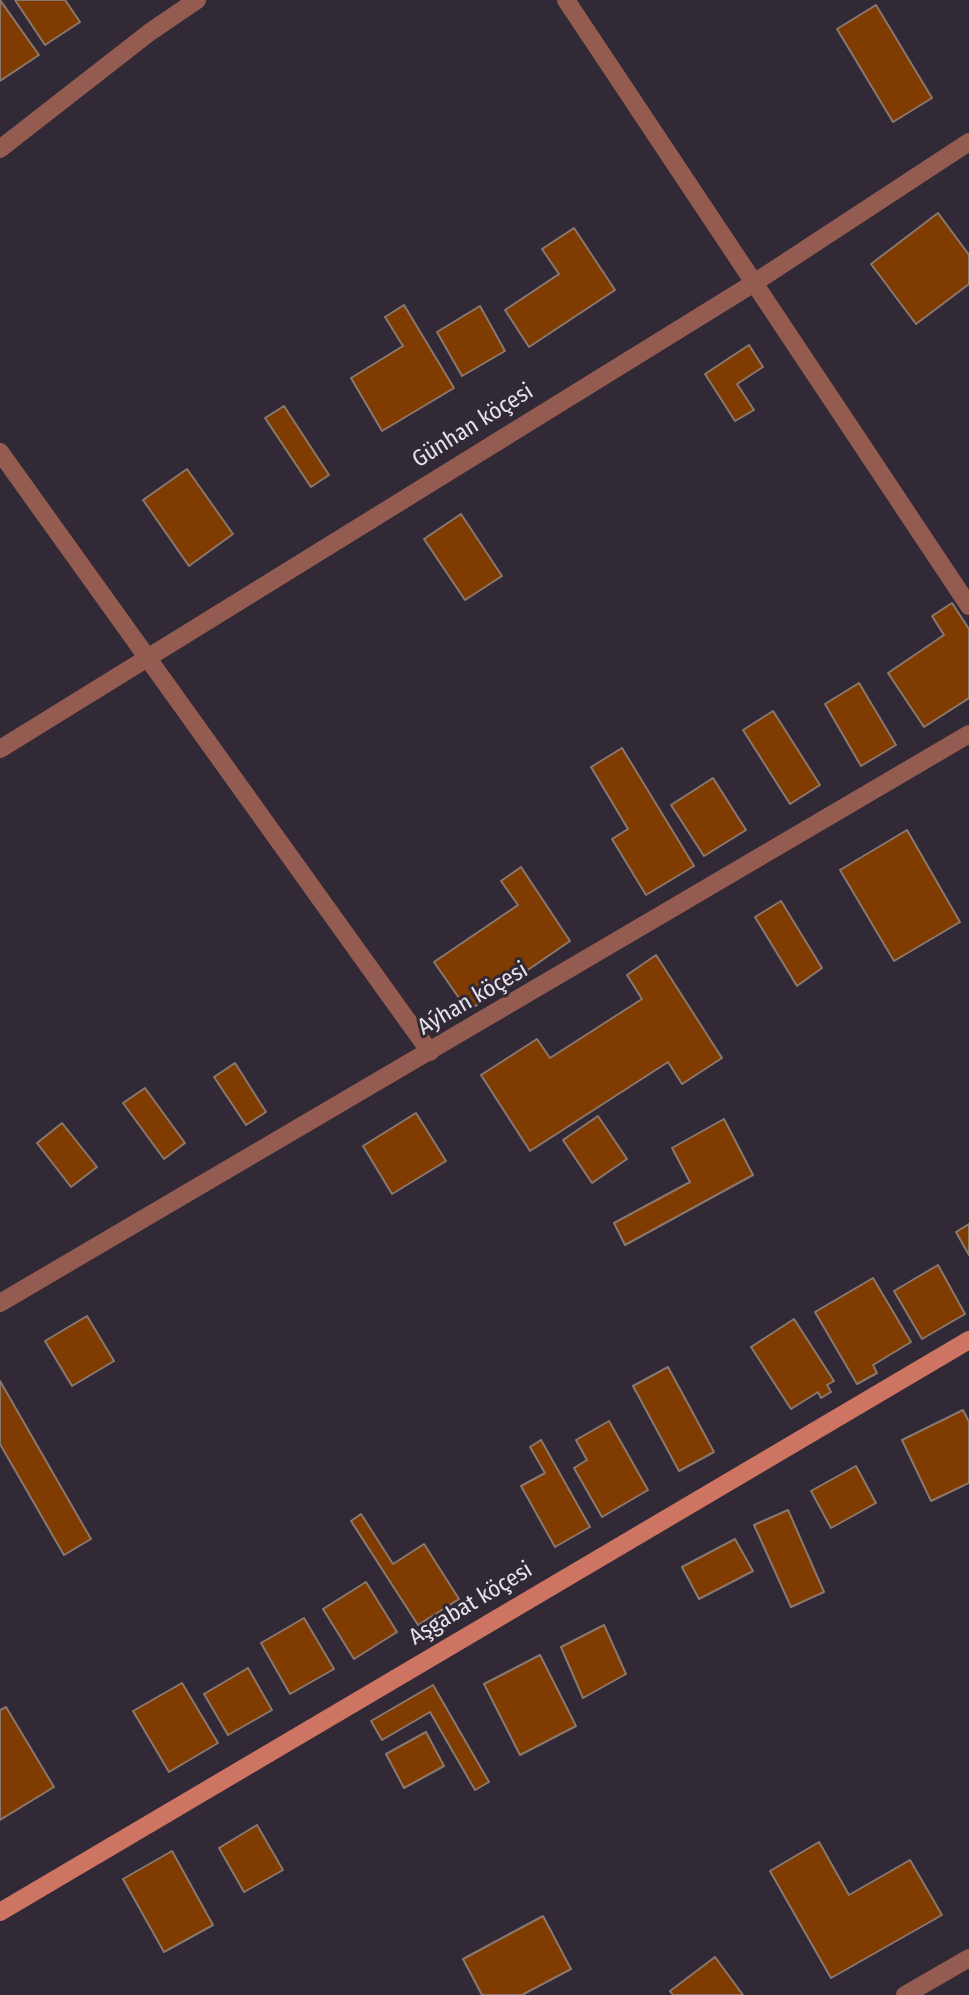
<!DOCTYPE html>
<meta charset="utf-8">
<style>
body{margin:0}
canvas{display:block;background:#322936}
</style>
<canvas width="969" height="1995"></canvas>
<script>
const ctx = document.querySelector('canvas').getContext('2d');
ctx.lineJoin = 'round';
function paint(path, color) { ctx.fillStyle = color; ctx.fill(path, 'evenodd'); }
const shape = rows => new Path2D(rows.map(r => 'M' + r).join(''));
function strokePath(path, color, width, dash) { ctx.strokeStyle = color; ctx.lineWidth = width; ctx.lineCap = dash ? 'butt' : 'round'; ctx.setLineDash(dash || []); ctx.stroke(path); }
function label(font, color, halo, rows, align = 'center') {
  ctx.font = font + ' "Fira Sans Condensed",sans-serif'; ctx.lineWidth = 6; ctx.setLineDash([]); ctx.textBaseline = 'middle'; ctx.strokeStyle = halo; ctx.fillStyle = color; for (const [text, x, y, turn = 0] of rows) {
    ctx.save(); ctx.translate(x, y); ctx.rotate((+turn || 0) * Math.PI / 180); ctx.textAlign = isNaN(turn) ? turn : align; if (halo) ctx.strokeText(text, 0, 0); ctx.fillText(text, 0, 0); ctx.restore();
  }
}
const building = shape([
 [0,0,39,55,0,81,0,0],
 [15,0,65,0,80,22,45,45,15,0],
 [876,5,932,98,893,122,837,29,876,5],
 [938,213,969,255,969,284,916,324,871,264,938,213],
 [574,228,615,290,529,347,505,310,559,274,542,249,574,228],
 [404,305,454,388,382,431,351,378,403,346,385,317,404,305],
 [480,306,505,351,462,376,437,332,480,306],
 [749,345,763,367,737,384,754,410,735,421,705,374,749,345],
 [284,406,329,475,311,487,265,418,284,406],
 [187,469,233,534,189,566,143,500,187,469],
 [461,514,502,576,465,600,424,539,461,514],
 [952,603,969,629,969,698,924,727,888,673,944,635,932,616,952,603],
 [859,683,896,745,861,766,825,704,859,683],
 [773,711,820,785,790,804,743,730,773,711],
 [622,748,694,866,646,895,612,839,628,829,591,767,622,748],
 [713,778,746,830,704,856,671,805,713,778],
 [907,830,960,922,894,961,840,870,907,830],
 [521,867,570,941,468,1011,434,962,518,905,501,881,521,867],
 [781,901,822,968,797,986,755,917,781,901],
 [656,955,722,1058,682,1084,668,1062,530,1151,481,1075,537,1039,550,1058,642,999,627,975,656,955],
 [235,1063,266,1112,246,1125,214,1077,235,1063],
 [145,1088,185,1143,164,1159,123,1103,145,1088],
 [416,1113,446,1161,392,1194,363,1146,416,1113],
 [598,1116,627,1159,592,1183,563,1140,598,1116],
 [724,1119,753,1175,625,1245,614,1223,690,1182,672,1148,724,1119],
 [62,1123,97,1167,71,1187,37,1143,62,1123],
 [969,1224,969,1255,956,1232,969,1224],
 [938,1265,965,1314,922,1339,894,1291,938,1265],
 [873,1278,911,1342,873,1365,877,1373,857,1384,815,1312,873,1278],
 [87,1316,114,1361,72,1386,45,1341,87,1316],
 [794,1319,834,1381,827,1385,831,1392,821,1398,818,1392,791,1409,751,1347,794,1319],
 [668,1367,714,1452,679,1471,633,1386,668,1367],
 [0,1381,91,1539,64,1555,0,1444,0,1381],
 [963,1410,969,1422,969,1483,931,1501,902,1440,963,1410],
 [609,1421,648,1490,602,1517,574,1468,587,1460,576,1440,609,1421],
 [541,1440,590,1527,555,1547,521,1486,545,1473,530,1447,541,1440],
 [856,1466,876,1503,831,1528,811,1491,856,1466],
 [788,1510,824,1592,791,1607,754,1525,788,1510],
 [361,1514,393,1564,424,1544,459,1599,418,1625,351,1521,361,1514],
 [735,1539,753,1571,699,1599,682,1567,735,1539],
 [366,1582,397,1632,354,1659,323,1609,366,1582],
 [304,1618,334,1669,290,1694,261,1643,304,1618],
 [604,1625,626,1674,583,1698,561,1647,604,1625],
 [540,1655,576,1726,520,1755,484,1684,540,1655],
 [248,1668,272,1710,228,1735,204,1694,248,1668],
 [182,1683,218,1743,169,1772,133,1711,182,1683],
 [433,1685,489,1782,475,1790,430,1712,382,1740,371,1721,433,1685],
 [6,1707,54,1787,0,1820,0,1710,6,1707],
 [426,1732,444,1766,404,1788,386,1754,426,1732],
 [257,1825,283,1870,244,1892,219,1848,257,1825],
 [819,1842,849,1895,910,1860,942,1915,831,1978,770,1871,819,1842],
 [172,1851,213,1925,164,1952,123,1879,172,1851],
 [543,1916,571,1969,522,1995,482,1995,463,1959,543,1916],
 [715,1957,743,1995,673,1995,670,1991,715,1957]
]);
paint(building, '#7f3b00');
strokePath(building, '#8a786d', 2);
strokePath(shape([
 [566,0,969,606],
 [0,149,150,32,197,0],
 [0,452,430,1052],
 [0,749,754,283,969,142],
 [0,1303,969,734],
 [905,1995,969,1958]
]), '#945c51', 18);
strokePath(shape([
 [0,1912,969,1340]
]), '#ce7463', 18);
label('23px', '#e7e1ea', '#322936', [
 ["Günhan köçesi",473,426,-32],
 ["Aýhan köçesi",473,999,-30],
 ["Aşgabat köçesi",471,1604,-31]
]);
</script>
